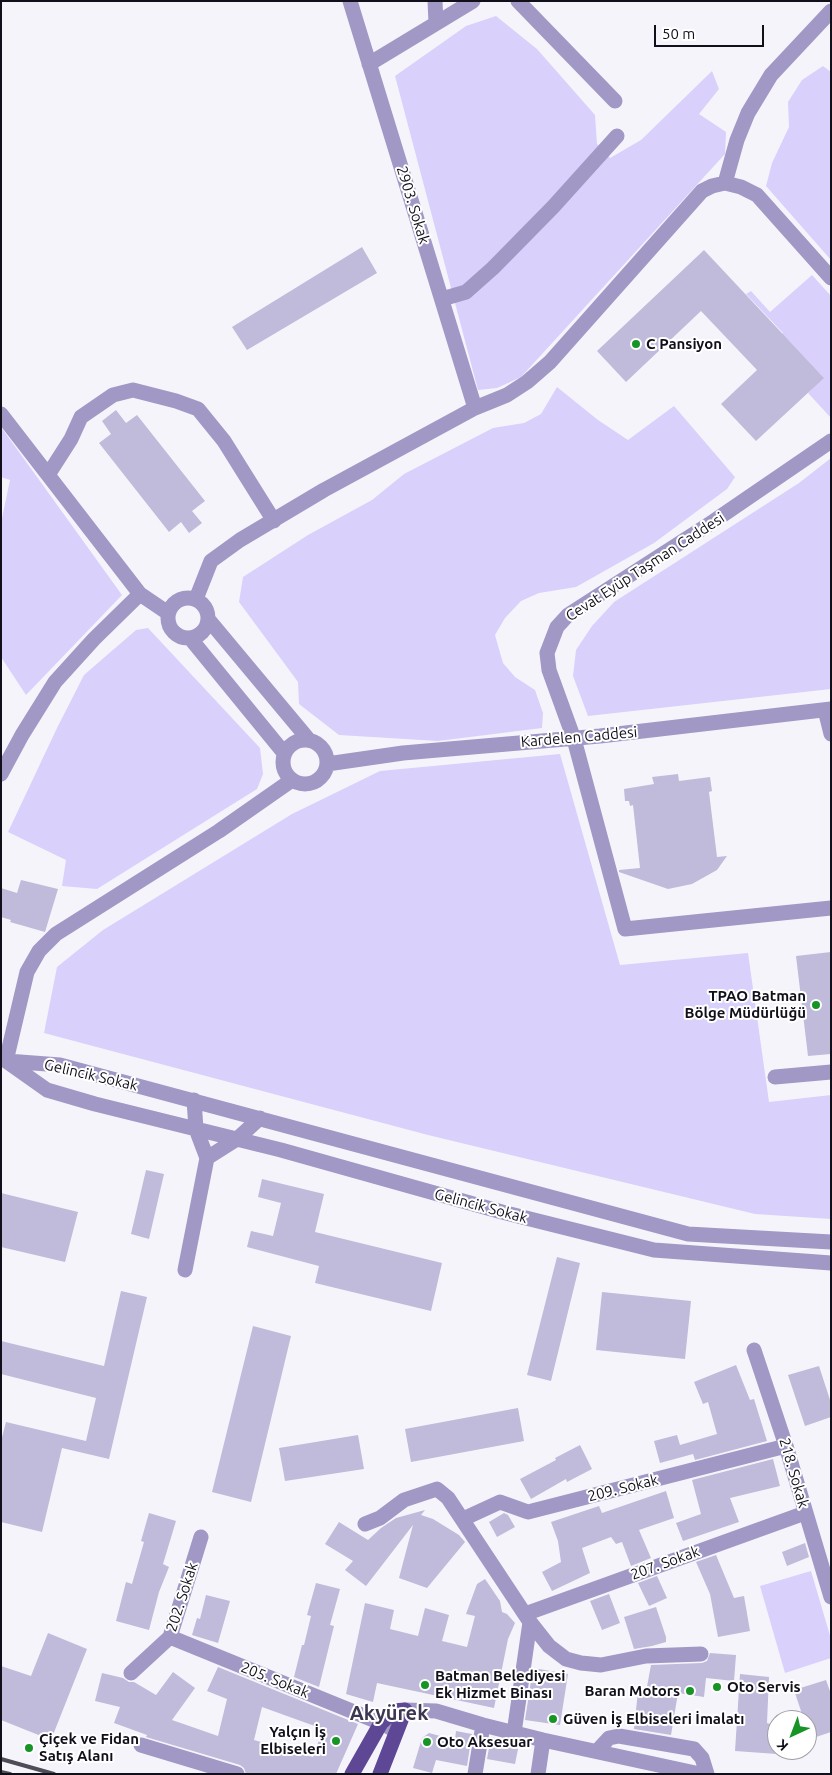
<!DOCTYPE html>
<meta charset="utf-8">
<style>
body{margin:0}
#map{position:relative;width:832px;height:1775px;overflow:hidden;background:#f6f4fb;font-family:Ubuntu,sans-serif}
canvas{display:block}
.frame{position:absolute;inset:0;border:2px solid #110f1a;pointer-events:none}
.north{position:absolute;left:767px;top:1710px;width:50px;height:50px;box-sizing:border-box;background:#fff;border:1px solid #a09fa3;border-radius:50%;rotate:223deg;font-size:14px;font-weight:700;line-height:20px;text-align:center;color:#110f1a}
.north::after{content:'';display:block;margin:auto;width:18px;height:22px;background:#169426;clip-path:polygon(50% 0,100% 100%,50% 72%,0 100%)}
.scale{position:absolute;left:654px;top:25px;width:110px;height:22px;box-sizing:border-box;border:2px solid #110f1a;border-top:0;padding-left:6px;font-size:15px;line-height:18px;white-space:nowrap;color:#110f1a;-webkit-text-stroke:4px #fff;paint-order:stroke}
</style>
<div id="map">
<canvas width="832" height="1775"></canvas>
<div class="frame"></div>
<div class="north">K</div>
<div class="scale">50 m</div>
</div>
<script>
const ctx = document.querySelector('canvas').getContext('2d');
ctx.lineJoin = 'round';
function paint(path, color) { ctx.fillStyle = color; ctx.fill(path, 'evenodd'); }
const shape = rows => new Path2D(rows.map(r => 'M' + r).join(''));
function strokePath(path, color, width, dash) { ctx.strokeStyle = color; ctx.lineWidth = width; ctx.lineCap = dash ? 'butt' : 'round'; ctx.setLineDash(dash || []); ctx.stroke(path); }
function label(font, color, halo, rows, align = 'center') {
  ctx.font = font + ' Ubuntu,sans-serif'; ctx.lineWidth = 4; ctx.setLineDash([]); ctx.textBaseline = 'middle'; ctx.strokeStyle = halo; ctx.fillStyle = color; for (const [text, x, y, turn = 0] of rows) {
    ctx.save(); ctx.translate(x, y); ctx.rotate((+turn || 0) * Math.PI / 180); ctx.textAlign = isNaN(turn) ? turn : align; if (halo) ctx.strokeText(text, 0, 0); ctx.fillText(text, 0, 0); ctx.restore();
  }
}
paint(shape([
 [496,16,537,49,595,115,597,144,610,158,641,140,712,71,719,89,699,114,726,132,725,154,521,377,497,388,478,390,395,76,466,26],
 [823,66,831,72,831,260,766,186,772,163,789,127,788,102,802,80],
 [812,275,831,296,831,418,808,393,823,377,788,340,768,347,783,333,746,294,751,291,770,312],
 [557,387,598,420,628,440,674,406,735,477,727,489,654,543,576,587,539,593,521,601,505,618,495,635,503,663,515,677,535,690,543,713,542,728,438,741,339,735,299,704,298,682,239,602,243,577,308,535,372,500,404,474,493,428,524,423,541,414],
 [1,427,122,595,26,695,1,657,1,523,10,480,1,477],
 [831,458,831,689,588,716,573,676,576,650,592,626,614,602,799,483],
 [148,628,260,748,263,774,257,789,97,889,62,886,66,860,8,832,57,728,84,675,136,630],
 [560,754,620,965,748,953,769,1102,831,1095,831,1219,755,1214,428,1135,44,1033,57,967,103,930,292,814,380,771],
 [811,1571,831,1639,831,1658,785,1673,760,1586]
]), '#d9d0fc');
paint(shape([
 [362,247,377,273,247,350,232,327],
 [704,250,824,378,756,441,721,404,757,370,701,311,626,382,597,351],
 [116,410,126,423,137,415,205,501,192,511,202,523,189,533,181,522,169,532,99,443,111,434,102,421],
 [678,774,679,781,710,777,712,791,709,792,717,857,727,856,717,870,692,884,668,889,619,872,619,870,640,868,633,805,630,806,629,801,625,801,624,789,654,784,652,777],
 [21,880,58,889,45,932,10,922,11,920,1,917,1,888,17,893],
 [831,952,831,1054,808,1056,796,956],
 [146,1170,164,1174,149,1239,131,1234],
 [262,1179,324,1194,315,1232,442,1263,431,1311,315,1283,319,1266,247,1247,251,1231,273,1236,281,1203,258,1197],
 [1,1193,78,1212,65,1262,1,1247],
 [557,1257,580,1263,551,1381,527,1375],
 [121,1291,147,1297,109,1459,62,1448,42,1532,1,1522,1,1441,6,1422,86,1441,96,1398,1,1374,1,1341,104,1366],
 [602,1292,691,1301,685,1359,596,1350],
 [253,1326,291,1336,251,1502,212,1492],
 [736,1365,750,1400,754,1399,767,1441,695,1460,693,1454,660,1463,654,1441,677,1435,680,1445,717,1434,708,1402,703,1404,694,1382],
 [819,1366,831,1403,831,1417,805,1426,788,1375],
 [518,1408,524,1441,411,1462,405,1429],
 [358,1435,364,1469,285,1481,279,1448],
 [580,1445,592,1469,567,1482,566,1479,531,1499,520,1479,556,1460,555,1458],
 [773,1459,780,1486,730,1498,739,1522,683,1541,676,1523,701,1514,692,1480],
 [666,1491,674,1518,639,1530,651,1558,631,1566,622,1542,616,1544,611,1537,582,1548,590,1573,552,1591,542,1572,561,1562,558,1541,551,1522,599,1506,602,1513],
 [425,1510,421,1515,433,1519,459,1535,465,1542,427,1588,399,1578,413,1525,366,1586,345,1570,353,1561,325,1544,339,1522,368,1540,381,1528,396,1518],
 [149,1513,176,1521,163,1564,169,1567,159,1592,149,1630,116,1621,126,1582,132,1584,144,1542,141,1541],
 [504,1513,508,1515,515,1527,497,1537,489,1522],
 [805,1543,809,1557,787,1566,782,1552],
 [716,1555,734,1598,744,1596,750,1631,718,1637,710,1594,696,1562],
 [657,1576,667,1598,649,1606,638,1583],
 [485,1579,500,1601,502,1612,507,1614,515,1623,508,1639,494,1708,377,1683,373,1702,346,1694,365,1603,394,1610,390,1629,418,1636,425,1608,449,1615,442,1641,467,1647,475,1616,466,1614,477,1584],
 [316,1583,340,1589,330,1625,334,1626,319,1687,294,1677,302,1645,304,1645,311,1616,307,1615],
 [609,1594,620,1623,602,1630,590,1601],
 [206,1595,230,1601,218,1643,192,1635,197,1618,200,1619],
 [656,1607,666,1637,666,1642,652,1646,634,1649,624,1617],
 [48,1633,87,1649,51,1740,1,1720,1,1666,31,1676],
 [710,1653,736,1655,734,1681,706,1678,704,1697,678,1693,671,1735,634,1729,638,1691,646,1692,651,1665,702,1663,707,1661],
 [218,1667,358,1724,336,1774,246,1774,244,1768,240,1765,146,1737,147,1735,114,1723,120,1707,95,1701,102,1673,123,1678,129,1682,134,1682,156,1695,173,1672,195,1688,172,1720,218,1736,227,1699,207,1691],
 [262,1707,323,1729,313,1757,254,1740],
 [533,1668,568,1674,560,1725,525,1720],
 [740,1674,769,1677,767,1723,777,1726,777,1754,735,1751],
 [826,1680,831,1694,831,1732,810,1739,807,1728,807,1720,804,1720,794,1690],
 [456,1731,472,1734,467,1766,436,1760,432,1773,413,1768,422,1738,429,1733,455,1740],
 [491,1737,519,1744,515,1764,487,1759]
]), '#c0badb');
strokePath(shape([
 [350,1,475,408],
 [435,1,436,23],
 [518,1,615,101],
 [369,64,473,1],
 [725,183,737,140,748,113,771,75,831,11],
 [442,299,466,292,493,268,553,207,617,136],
 [1,414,140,594,168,613],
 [831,441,714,521,568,615,557,627,547,653,549,670,574,739,625,929,831,908],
 [48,475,71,439,81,417,113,395,133,390,176,401,198,409,224,441,274,521],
 '168 618a20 20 0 1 1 40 0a20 20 0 1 1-40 0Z',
 [196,599,211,561,240,540,324,490,475,408,507,395,527,382,550,362,702,191,712,186,725,183,741,187,757,195,831,278],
 [208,619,309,740],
 [190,638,284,753],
 [825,710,831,734],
 '283 762a22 22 0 1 1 44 0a22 22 0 1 1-44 0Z',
 [327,764,403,753,600,736,831,709],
 [1,774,22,735,55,682,94,639,140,594],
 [6,1061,47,1090,95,1104,281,1150,502,1212,654,1250,831,1263],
 [6,1061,27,972,39,951,56,934,219,831,292,780],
 [7,1061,60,1065,688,1234,831,1242],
 [775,1077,831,1072],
 [194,1100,196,1129,207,1158,237,1139,260,1118],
 [185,1270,207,1158],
 [754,1350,786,1446,831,1597],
 [463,1519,500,1502,528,1512,786,1446],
 [365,1524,380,1518,404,1500,437,1489,448,1498,530,1622,549,1646,566,1659,581,1663,601,1665,646,1656,701,1654],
 [525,1614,805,1513],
 [170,1637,381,1723,396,1731],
 [131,1673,170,1637,201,1537],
 [405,1710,436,1711,483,1725,543,1740,700,1774],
 [514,1733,530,1622],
 [141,1745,237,1774],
 [597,1751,609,1738,619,1736,694,1749,702,1758,707,1774],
 [475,1774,483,1725],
 [538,1774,543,1740]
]), '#a198c5', 15);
strokePath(shape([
 [352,1774,381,1723,394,1711,405,1710,380,1774]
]), '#5e4896', 15);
strokePath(shape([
 [1,1759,54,1774],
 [1,1772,10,1774]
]), '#4e4c56', 4);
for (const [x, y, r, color] of [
 [636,344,5,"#169426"],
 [816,1005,5,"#169426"],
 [425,1685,5,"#169426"],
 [717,1687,5,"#169426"],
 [690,1691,5,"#169426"],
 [553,1719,5,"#169426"],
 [336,1741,5,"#169426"],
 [427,1742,5,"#169426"],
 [29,1748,5,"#169426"]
]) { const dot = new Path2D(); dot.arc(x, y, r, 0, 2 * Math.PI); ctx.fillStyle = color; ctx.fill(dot); strokePath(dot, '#fff', 2); }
label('15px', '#110f1a', '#fff', [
 ["2903. Sokak",413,205,73],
 ["Cevat Eyüp Taşman Caddesi",645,567,-33],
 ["Kardelen Caddesi",579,737,-5],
 ["Gelincik Sokak",91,1075,13],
 ["Gelincik Sokak",481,1206,15],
 ["218. Sokak",794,1473,74],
 ["209. Sokak",623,1488,-14],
 ["207. Sokak",665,1563,-20],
 ["202. Sokak",182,1597,-72],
 ["205. Sokak",275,1680,22]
]);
label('bold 15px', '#110f1a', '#fff', [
 ["C Pansiyon",646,344],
 ["TPAO Batman",806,996,"right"],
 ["Bölge Müdürlüğü",806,1013,"right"],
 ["Batman Belediyesi",435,1676],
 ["Ek Hizmet Binası",435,1693],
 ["Oto Servis",727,1687],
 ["Baran Motors",680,1691,"right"],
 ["Güven İş Elbiseleri İmalatı",563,1719],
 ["Yalçın İş",326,1732,"right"],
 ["Elbiseleri",326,1749,"right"],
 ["Çiçek ve Fidan",39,1739],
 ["Satış Alanı",39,1756],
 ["Oto Aksesuar",437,1742]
], 'left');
label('bold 20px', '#3c3651', '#fff', [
 ["Akyürek",389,1713]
]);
</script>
